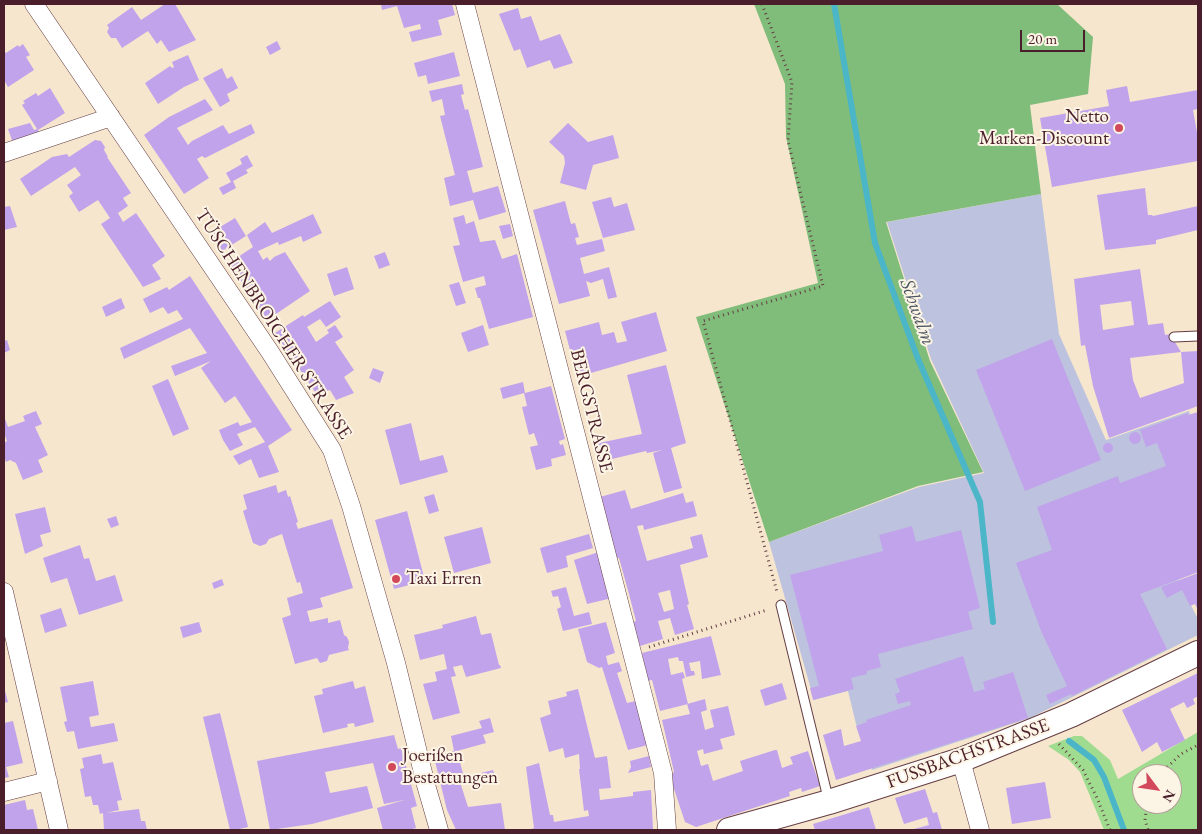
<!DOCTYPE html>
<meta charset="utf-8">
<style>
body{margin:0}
#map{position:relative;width:1202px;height:834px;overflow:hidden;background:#f6e6ce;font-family:"EB Garamond",serif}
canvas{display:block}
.frame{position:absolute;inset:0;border:5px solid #4a1f2b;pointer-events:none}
.north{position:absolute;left:1132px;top:764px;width:50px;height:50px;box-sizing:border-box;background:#fcf5e5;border:1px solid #b59f9b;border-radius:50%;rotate:121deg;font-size:14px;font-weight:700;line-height:20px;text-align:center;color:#4a1f2b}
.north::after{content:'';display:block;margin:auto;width:18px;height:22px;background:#d1495b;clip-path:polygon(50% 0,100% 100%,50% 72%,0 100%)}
.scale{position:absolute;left:1020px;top:30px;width:65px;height:22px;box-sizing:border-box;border:2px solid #4a1f2b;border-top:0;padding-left:6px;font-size:15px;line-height:18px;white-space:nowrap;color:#4a1f2b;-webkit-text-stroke:4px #fcf5e5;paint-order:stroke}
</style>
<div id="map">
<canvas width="1202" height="834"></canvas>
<div class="frame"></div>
<div class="north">N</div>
<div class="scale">20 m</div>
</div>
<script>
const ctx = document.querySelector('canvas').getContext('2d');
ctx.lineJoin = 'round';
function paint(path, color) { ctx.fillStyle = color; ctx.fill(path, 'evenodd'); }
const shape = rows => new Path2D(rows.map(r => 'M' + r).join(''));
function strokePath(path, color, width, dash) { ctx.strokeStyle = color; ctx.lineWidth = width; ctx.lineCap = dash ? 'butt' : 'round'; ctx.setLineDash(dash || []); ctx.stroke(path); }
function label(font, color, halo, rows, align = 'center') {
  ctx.font = font + ' "EB Garamond",serif'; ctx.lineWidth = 4; ctx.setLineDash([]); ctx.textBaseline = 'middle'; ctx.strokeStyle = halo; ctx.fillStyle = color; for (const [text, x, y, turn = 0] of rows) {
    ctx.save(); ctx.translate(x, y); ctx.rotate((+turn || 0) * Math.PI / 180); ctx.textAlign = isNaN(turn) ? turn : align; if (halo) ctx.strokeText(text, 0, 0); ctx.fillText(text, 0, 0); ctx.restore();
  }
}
paint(shape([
 [1041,194,1059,334,1106,440,1189,411,1198,446,1198,572,1178,580,1198,619,1198,635,1030,718,872,770,856,724,848,691,814,700,769,542,919,487,984,473,931,359,887,222]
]), '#bdc3de');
paint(shape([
 [1198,732,1198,830,1104,830,1080,772,1069,760,1048,746,1074,736,1082,736,1110,760,1118,779],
 [1142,774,1172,774,1172,804,1142,804]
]), '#a0dc90');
paint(shape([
 [754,4,1057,4,1093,37,1088,94,1030,105,1041,194,886,222,930,361,983,472,918,486,769,542,696,317,818,283,786,137,785,84]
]), '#80bc7a');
strokePath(shape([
 [834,4,875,243,918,359,980,502,993,622],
 [1069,741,1094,760,1104,777,1124,830]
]), '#4bb6c8', 6);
paint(shape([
 [165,4,175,4,196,40,169,52,161,40,157,44,148,31,122,48,116,38,111,38,107,32,109,28,107,25,132,7,141,20],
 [381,4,452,4,455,15,438,20,442,35,412,42,409,32,421,29,420,24,404,28,397,6,382,10],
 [518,8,521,19,531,16,540,41,560,34,573,63,554,69,550,60,527,68,520,49,514,51,499,14],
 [277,41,281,49,270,55,266,47],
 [23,44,30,55,26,57,34,70,8,87,4,80,4,50,6,53,18,45,19,47],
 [454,52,460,76,428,84,426,75,418,77,414,63],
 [188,55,199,80,184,87,158,104,145,83,170,66,172,68,174,67,172,62],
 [222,68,227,79,232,76,238,88,227,94,230,101,220,107,203,78],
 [462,84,464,94,461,95,465,110,468,109,483,167,467,171,473,193,498,186,506,212,479,220,473,200,450,206,444,178,455,175,440,116,445,115,442,99,432,102,429,91],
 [1127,86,1130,102,1198,90,1198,109,1193,110,1198,138,1198,161,1052,187,1040,118,1109,106,1106,90],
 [50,88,65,113,38,130,39,135,13,143,8,129,30,123,34,130,37,129,22,105,25,103,23,101,36,93,38,96],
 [205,99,213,110,177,128,188,145,192,141,223,125,229,134,251,124,255,133,205,158,202,156,197,159,209,178,184,194,144,135,169,117],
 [568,123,588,142,613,135,619,158,593,165,586,190,560,183,565,163,564,156,549,142],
 [95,140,101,141,105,147,104,150,108,157,107,157,131,193,123,198,128,206,118,213,123,222,136,213,165,256,152,265,161,279,143,287,101,224,110,218,98,200,79,212,69,196,73,193,67,185,81,175,75,167,31,196,20,179,52,157,67,154,69,157],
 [247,155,253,166,246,170,248,173,233,181,236,188,223,195,219,188,231,182,226,173,242,164,240,159],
 [1145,188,1148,215,1152,215,1153,216,1198,206,1198,230,1156,240,1156,244,1105,250,1097,195],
 [611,197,614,207,627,203,635,230,603,238,592,202],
 [565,201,571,224,575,223,579,237,575,238,577,245,602,239,605,251,580,258,584,274,609,267,617,297,608,299,603,279,591,283,586,281,590,296,559,304,533,210],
 [10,206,17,227,4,230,4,207],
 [313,214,322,233,303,242,301,236,279,245,278,242,258,251,263,260,267,257,270,261,274,257,285,252,310,291,267,320,229,263,253,247,247,235,265,222,272,233],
 [464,215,466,224,474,221,480,242,495,240,502,259,517,254,533,317,489,329,480,298,478,298,475,288,486,285,484,276,463,282,453,246,460,245,453,218],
 [235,218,246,236,222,251,210,233],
 [510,224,513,236,503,239,499,226],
 [385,252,390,265,379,269,374,256],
 [347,267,354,289,334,296,327,274],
 [1140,269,1148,325,1163,323,1165,335,1170,334,1181,352,1130,358,1133,380,1140,398,1184,383,1181,352,1198,351,1198,406,1109,438,1093,386,1085,345,1081,346,1074,279],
 [1131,301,1134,325,1103,330,1100,305],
 [190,276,292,430,268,446,279,472,259,478,251,459,239,465,233,456,265,442,255,427,237,434,243,445,230,451,223,440,219,430,238,422,240,426,252,422,235,396,225,403,201,368,211,361,175,376,171,366,207,353,190,328,124,359,120,348,183,319,177,310,168,314,163,307,150,313,143,299,167,287,169,290],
 [459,282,466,303,456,306,449,285],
 [121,298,125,308,106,317,102,307],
 [330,301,341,317,326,327,320,319,307,327,316,342,329,333,327,330,335,325,343,337,335,342,354,370,344,377,354,393,336,400,330,390,321,393,315,392,275,333,303,315,304,317],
 [656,312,667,351,577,377,565,331,599,322,602,335,614,332,617,343,627,341,621,322],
 [483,325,489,345,468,352,461,333],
 [1052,339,1101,460,1025,491,976,370],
 [7,340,10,350,4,353,4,341],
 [666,365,686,443,671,448,682,488,664,493,653,453,662,450,647,453,646,451,599,462,594,444,642,434,627,375],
 [373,368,384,372,380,383,369,378],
 [168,379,189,429,173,436,152,386],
 [523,382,525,393,551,386,565,439,559,441,560,445,563,444,566,455,551,459,552,466,536,470,530,447,538,445,534,433,529,435,522,407,527,406,524,393,503,399,500,388],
 [36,411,42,424,35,427,48,455,38,460,43,472,23,480,16,463,10,460,6,462,4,456,4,443,7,441,4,433,4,416,8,427,25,421,23,416],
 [1198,412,1198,572,1140,594,1167,649,1072,696,1071,694,1050,704,1046,695,1067,686,1041,631,1016,563,1052,550,1037,507,1118,476,1120,483,1166,466,1157,443,1146,447,1140,430,1188,413,1188,415],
 [411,423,420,461,443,455,448,472,400,485,385,430],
 '1129 438a6 6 0 1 1 12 0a6 6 0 1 1-12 0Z',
 '1103 448a5 5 0 1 1 10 0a5 5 0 1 1-10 0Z',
 [276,485,278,493,286,490,288,497,290,496,298,522,296,523,298,529,332,519,353,588,320,598,323,607,307,611,310,622,328,618,328,623,340,620,344,635,347,637,349,642,348,648,349,650,329,655,327,661,320,663,317,658,295,664,282,618,291,615,287,598,303,593,300,582,297,583,282,534,269,539,266,544,260,546,253,543,243,511,247,509,243,495],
 [625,490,631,509,683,493,686,503,693,501,697,516,644,530,643,525,637,526,647,561,693,548,690,537,702,534,708,557,680,565,689,604,687,605,694,629,675,635,670,618,658,621,663,639,640,646,633,622,636,621,629,594,619,558,616,558,600,497],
 [670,590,674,609,664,612,658,593],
 [434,494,439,511,429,514,424,497],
 [45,507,51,532,40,535,43,546,25,554,15,514],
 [407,511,425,581,394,589,375,520],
 [116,516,119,525,111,528,107,519],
 [912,526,916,542,961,530,980,608,968,612,973,629,878,654,881,667,867,671,867,674,851,678,854,689,813,700,810,688,819,686,790,575,883,551,879,535],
 [482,527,491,563,454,573,444,537],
 [589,534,593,548,566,556,568,567,547,573,540,548],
 [80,545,84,559,89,558,96,581,115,575,123,601,79,615,67,578,51,583,43,558],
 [599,552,612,598,587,604,574,560],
 [1198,573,1198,610,1195,604,1190,606,1182,590,1167,598,1161,587],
 [222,579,224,585,214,589,212,583],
 [566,587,574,616,589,612,592,624,563,631,557,609,561,607,558,596,553,597,551,591],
 [61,608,67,626,45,633,40,615],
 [476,616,481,635,491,633,499,665,500,665,501,668,466,677,462,665,453,667,456,676,451,677,460,713,433,720,423,684,437,681,435,672,447,669,444,654,420,660,414,635,443,628,442,625],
 [199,622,202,632,183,638,180,627],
 [606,622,615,653,606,656,608,665,619,662,622,671,617,673,627,703,640,700,652,744,628,750,602,667,599,668,587,662,578,629],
 [711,636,721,675,702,679,700,661,689,663,691,671,694,671,695,675,686,677,683,661,679,661,678,657,668,659,671,675,683,672,685,678,682,679,688,704,660,711,652,680,648,681,642,653],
 [963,656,974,692,985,689,983,682,1013,672,1028,718,836,780,823,735,841,729,844,746,861,741,856,726,867,722,866,720,911,705,910,701,898,704,895,694,900,692,895,679],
 [1198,673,1198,696,1193,699,1195,704,1187,708,1184,702,1170,709,1185,740,1162,752,1157,742,1142,752,1122,710],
 [93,681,99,715,89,717,91,727,114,723,118,741,78,749,74,731,67,732,64,722,67,721,60,687],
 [353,681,355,689,365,686,374,722,355,727,354,723,347,724,348,727,323,733,314,696,323,694,322,689],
 [782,683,787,699,765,706,760,690],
 [4,687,8,702,4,703],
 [578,689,595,758,607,756,611,788,599,789,600,800,633,796,633,792,651,790,653,829,640,830,529,830,534,828,526,767,539,763,550,815,553,815,554,822,589,816,588,810,584,811,579,769,580,769,579,754,565,758,563,748,549,752,540,718,551,714,548,701,567,696,566,692],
 [705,699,707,710,701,712,705,730,714,727,710,710,728,706,735,735,720,739,723,749,704,754,703,749,697,751,701,766,708,764,713,781,743,771,740,761,775,750,777,750,782,768,793,764,790,757,808,751,820,786,802,792,801,788,789,792,790,796,696,827,685,822,670,777,674,772,662,720,690,714,687,704],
 [220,713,248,827,235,830,230,830,203,717],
 [490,718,494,732,483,735,486,743,457,751,465,781,460,782,468,807,501,803,505,830,456,830,447,810,434,757,454,751,451,736,482,728,479,721],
 [13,721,23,763,6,767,9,777,4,778,4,723],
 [394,735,398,749,401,748,417,806,411,808,416,828,409,830,383,830,377,808,404,800,384,804,373,763,325,772,330,793,367,786,373,808,312,824,270,830,257,761],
 [101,754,103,764,113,762,122,800,117,801,119,810,106,813,139,809,141,821,145,821,147,830,104,830,103,813,100,814,98,805,93,805,91,796,85,797,80,769,84,768,82,758],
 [649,756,651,767,628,773,631,767,630,761],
 [493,770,495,777,482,779,481,773],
 [1045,782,1051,818,1012,824,1006,788],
 [925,789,933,813,937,812,942,830,910,830,929,825,927,817,904,824,895,798],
 [25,800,27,810,33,809,38,830,4,830,4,805],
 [869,807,876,830,815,830,813,824]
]), '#c1a3eb');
const lane = shape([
 [1174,337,1198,336],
 [781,605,829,802]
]);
const street = shape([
 [34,4,270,352,332,450,351,506,396,663,426,785,439,830],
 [465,4,663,773,667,830],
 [4,153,111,117],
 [4,592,59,830],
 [961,760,980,830],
 [4,792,48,781]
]);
const secondary = shape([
 [729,830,829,802,961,760,1071,715,1198,653]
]);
strokePath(lane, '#643d43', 11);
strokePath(street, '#643d43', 19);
strokePath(secondary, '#643d43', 26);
strokePath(shape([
 [762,4,792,82,788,141,823,286,703,321,777,592],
 [649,647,767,610],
 [1059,744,1083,770,1097,798,1110,830],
 [1160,774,1181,754,1198,745],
 [1147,804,1145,820,1148,830]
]), '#643d43', 3, [1, 4]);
strokePath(lane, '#fff', 9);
strokePath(street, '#fff', 18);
strokePath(secondary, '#fff', 24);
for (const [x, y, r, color] of [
 [1119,128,5,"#d1495b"],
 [396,579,5,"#d1495b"],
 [392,767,5,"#d1495b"]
]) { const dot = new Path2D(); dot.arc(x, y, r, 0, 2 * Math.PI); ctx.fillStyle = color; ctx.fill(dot); strokePath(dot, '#fcf5e5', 2); }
label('19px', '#4a1f2b', '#fcf5e5', [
 ["Netto",1109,117,"right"],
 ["Marken-Discount",1109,139,"right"],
 ["Taxi Erren",406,579],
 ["Joerißen",402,756],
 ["Bestattungen",402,778]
], 'left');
label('19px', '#4a1f2b', '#fcf5e5', [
 ["TÜSCHENBROICHER STRASSE",273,324,57],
 ["BERGSTRASSE",591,411,76],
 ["FUSSBACHSTRASSE",968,754,-20]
]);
label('italic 20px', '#4a5462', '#fcf5e5', [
 ["Schwalm",917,312,70]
]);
</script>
